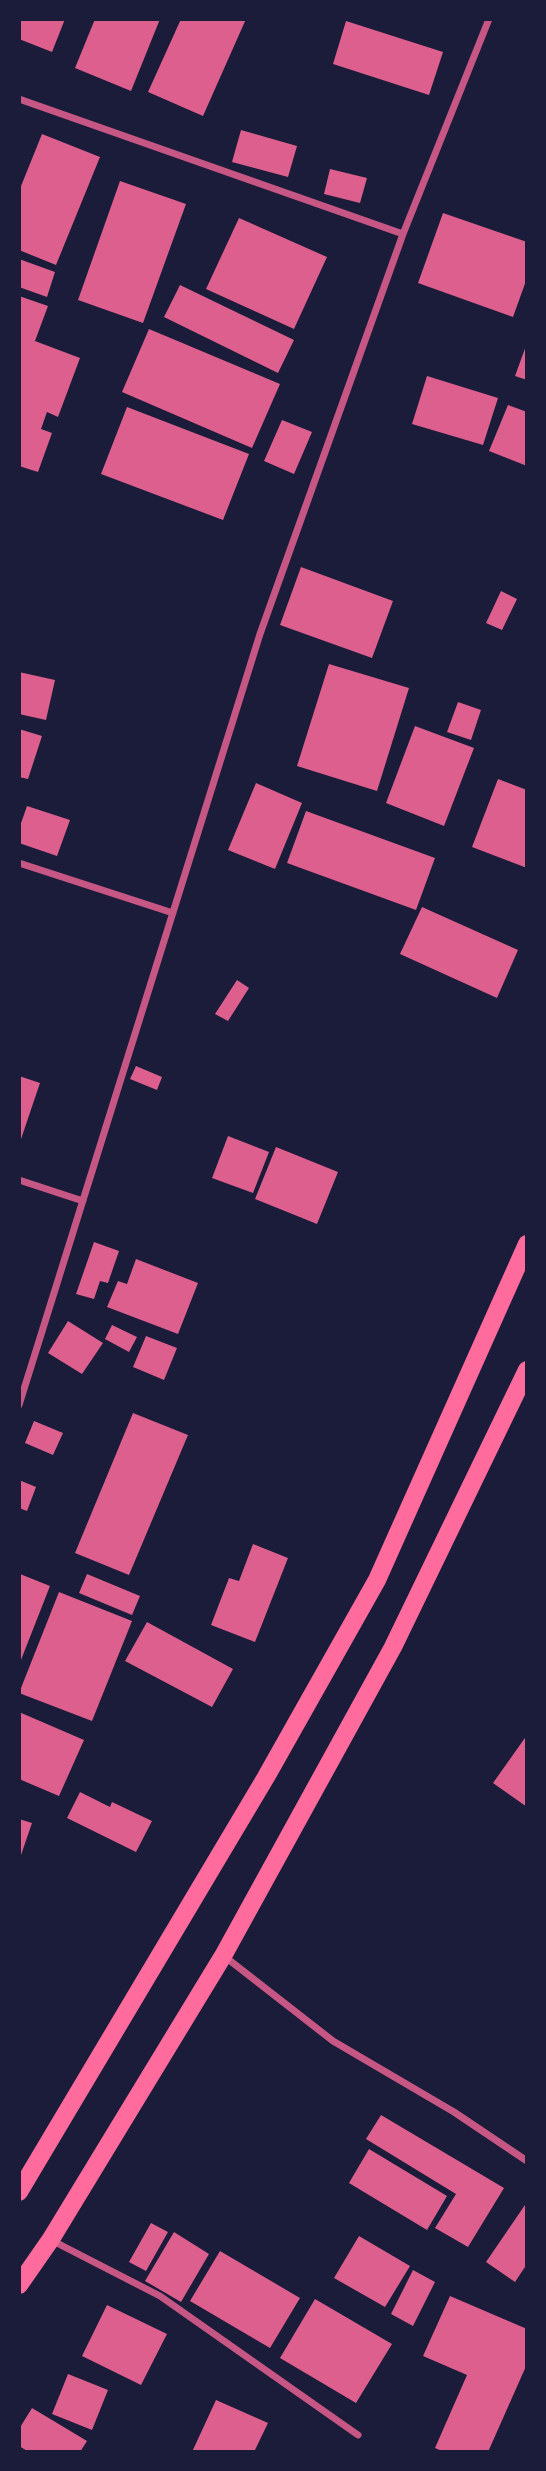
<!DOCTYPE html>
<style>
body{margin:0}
#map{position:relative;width:546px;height:2471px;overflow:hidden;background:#1b1b3a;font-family:Helvetica,sans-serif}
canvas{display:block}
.frame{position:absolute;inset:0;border:21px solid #1b1b3a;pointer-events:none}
</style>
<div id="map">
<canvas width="546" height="2471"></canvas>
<div class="frame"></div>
</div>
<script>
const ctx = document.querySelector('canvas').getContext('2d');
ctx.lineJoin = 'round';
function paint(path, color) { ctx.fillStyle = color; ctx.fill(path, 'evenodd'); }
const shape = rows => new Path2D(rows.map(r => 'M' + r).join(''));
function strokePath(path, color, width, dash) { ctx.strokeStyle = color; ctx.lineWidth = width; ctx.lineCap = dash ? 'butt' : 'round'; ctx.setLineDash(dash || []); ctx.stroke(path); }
paint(shape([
 [19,19,65,19,52,52,19,39],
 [95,19,160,19,131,91,75,68],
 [181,19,246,19,203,116,148,92],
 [346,21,443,52,429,95,333,64],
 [241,130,297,146,288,177,232,162],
 [42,134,100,157,56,265,19,250,19,191],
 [330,169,367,178,360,203,324,194],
 [120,181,186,204,143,323,78,300],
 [443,213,527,242,527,278,513,317,418,283],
 [239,218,327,257,294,329,206,289],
 [19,259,55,272,47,297,19,287],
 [180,285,294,340,278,373,164,317],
 [19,296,48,306,35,341,80,358,58,417,47,412,41,429,52,433,38,472,19,466],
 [149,329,280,384,252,448,122,392],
 [527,343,527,380,515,376],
 [427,376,498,398,483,445,412,424],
 [508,405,527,412,527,466,489,451],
 [127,407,249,454,223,520,101,474],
 [282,420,312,432,294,474,264,461],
 [301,567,393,601,372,658,280,625],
 [501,591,517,599,502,630,486,623],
 [329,664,409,688,377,791,297,766],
 [19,672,55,680,46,720,19,714],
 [458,702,481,710,471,740,447,732],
 [415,726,474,748,444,826,386,803],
 [19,729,42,736,28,779,19,777],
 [498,779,527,790,527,868,472,847],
 [256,783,302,803,275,869,228,850],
 [27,806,70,820,57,856,19,843,19,829],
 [306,811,435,858,416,910,287,863],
 [422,907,518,950,497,998,400,954],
 [237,980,249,988,228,1021,215,1014],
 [136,1066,162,1077,157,1090,130,1079],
 [19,1076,40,1083,20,1142,19,1142],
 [228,1136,269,1152,253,1193,212,1178],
 [276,1147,338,1172,317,1224,255,1199],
 [94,1242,119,1251,108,1283,100,1281,94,1299,76,1294],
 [136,1259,198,1283,178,1334,107,1307,118,1281,127,1284],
 [68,1321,103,1343,82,1374,48,1353],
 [112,1325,137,1337,129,1352,105,1339],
 [146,1336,177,1348,164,1380,133,1367],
 [133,1413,188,1435,129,1575,75,1553],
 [34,1421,63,1433,53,1455,25,1443],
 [19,1480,36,1487,27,1511,19,1508],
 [253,1544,288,1558,255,1642,211,1625,229,1578,239,1581],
 [20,1574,50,1586,19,1665,19,1575],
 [87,1574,140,1596,132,1615,79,1593],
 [59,1592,132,1621,92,1721,19,1693],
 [147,1622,233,1669,212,1707,125,1661],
 [19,1712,84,1740,59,1796,19,1779],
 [527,1735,527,1807,493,1783],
 [80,1792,110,1807,112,1802,152,1821,136,1852,67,1818],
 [19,1819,32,1823,20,1858,19,1858],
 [381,2115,504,2188,468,2247,435,2228,456,2194,366,2139],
 [369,2149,447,2196,427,2230,349,2183],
 [527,2202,527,2264,515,2282,486,2262],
 [151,2223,168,2232,146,2271,129,2262],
 [174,2232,209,2254,181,2302,145,2281],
 [359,2236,410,2266,385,2307,334,2278],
 [220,2251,300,2298,270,2348,190,2301],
 [413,2270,435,2282,413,2326,391,2314],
 [450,2296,527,2329,527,2364,488,2452,444,2452,435,2448,467,2375,423,2356],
 [315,2299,392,2344,356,2403,280,2358],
 [107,2305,167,2334,141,2385,82,2356],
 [68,2374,108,2390,92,2430,52,2414],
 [216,2400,268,2423,254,2452,192,2452],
 [32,2408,87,2441,80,2452,29,2452,19,2446,19,2429]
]), '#dd5f8e');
strokePath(shape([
 [19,99,403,234],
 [19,863,173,913],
 [19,1180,83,1201],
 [19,1405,260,634,403,234,489,19],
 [224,1956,333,2041,454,2112,527,2161],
 [51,2240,160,2296,358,2435]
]), '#c65784', 7);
strokePath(shape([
 [19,2192,266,1777,377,1580,527,1244],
 [19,2285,51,2239,223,1956,393,1647,527,1370]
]), '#ff6b9d', 18);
</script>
